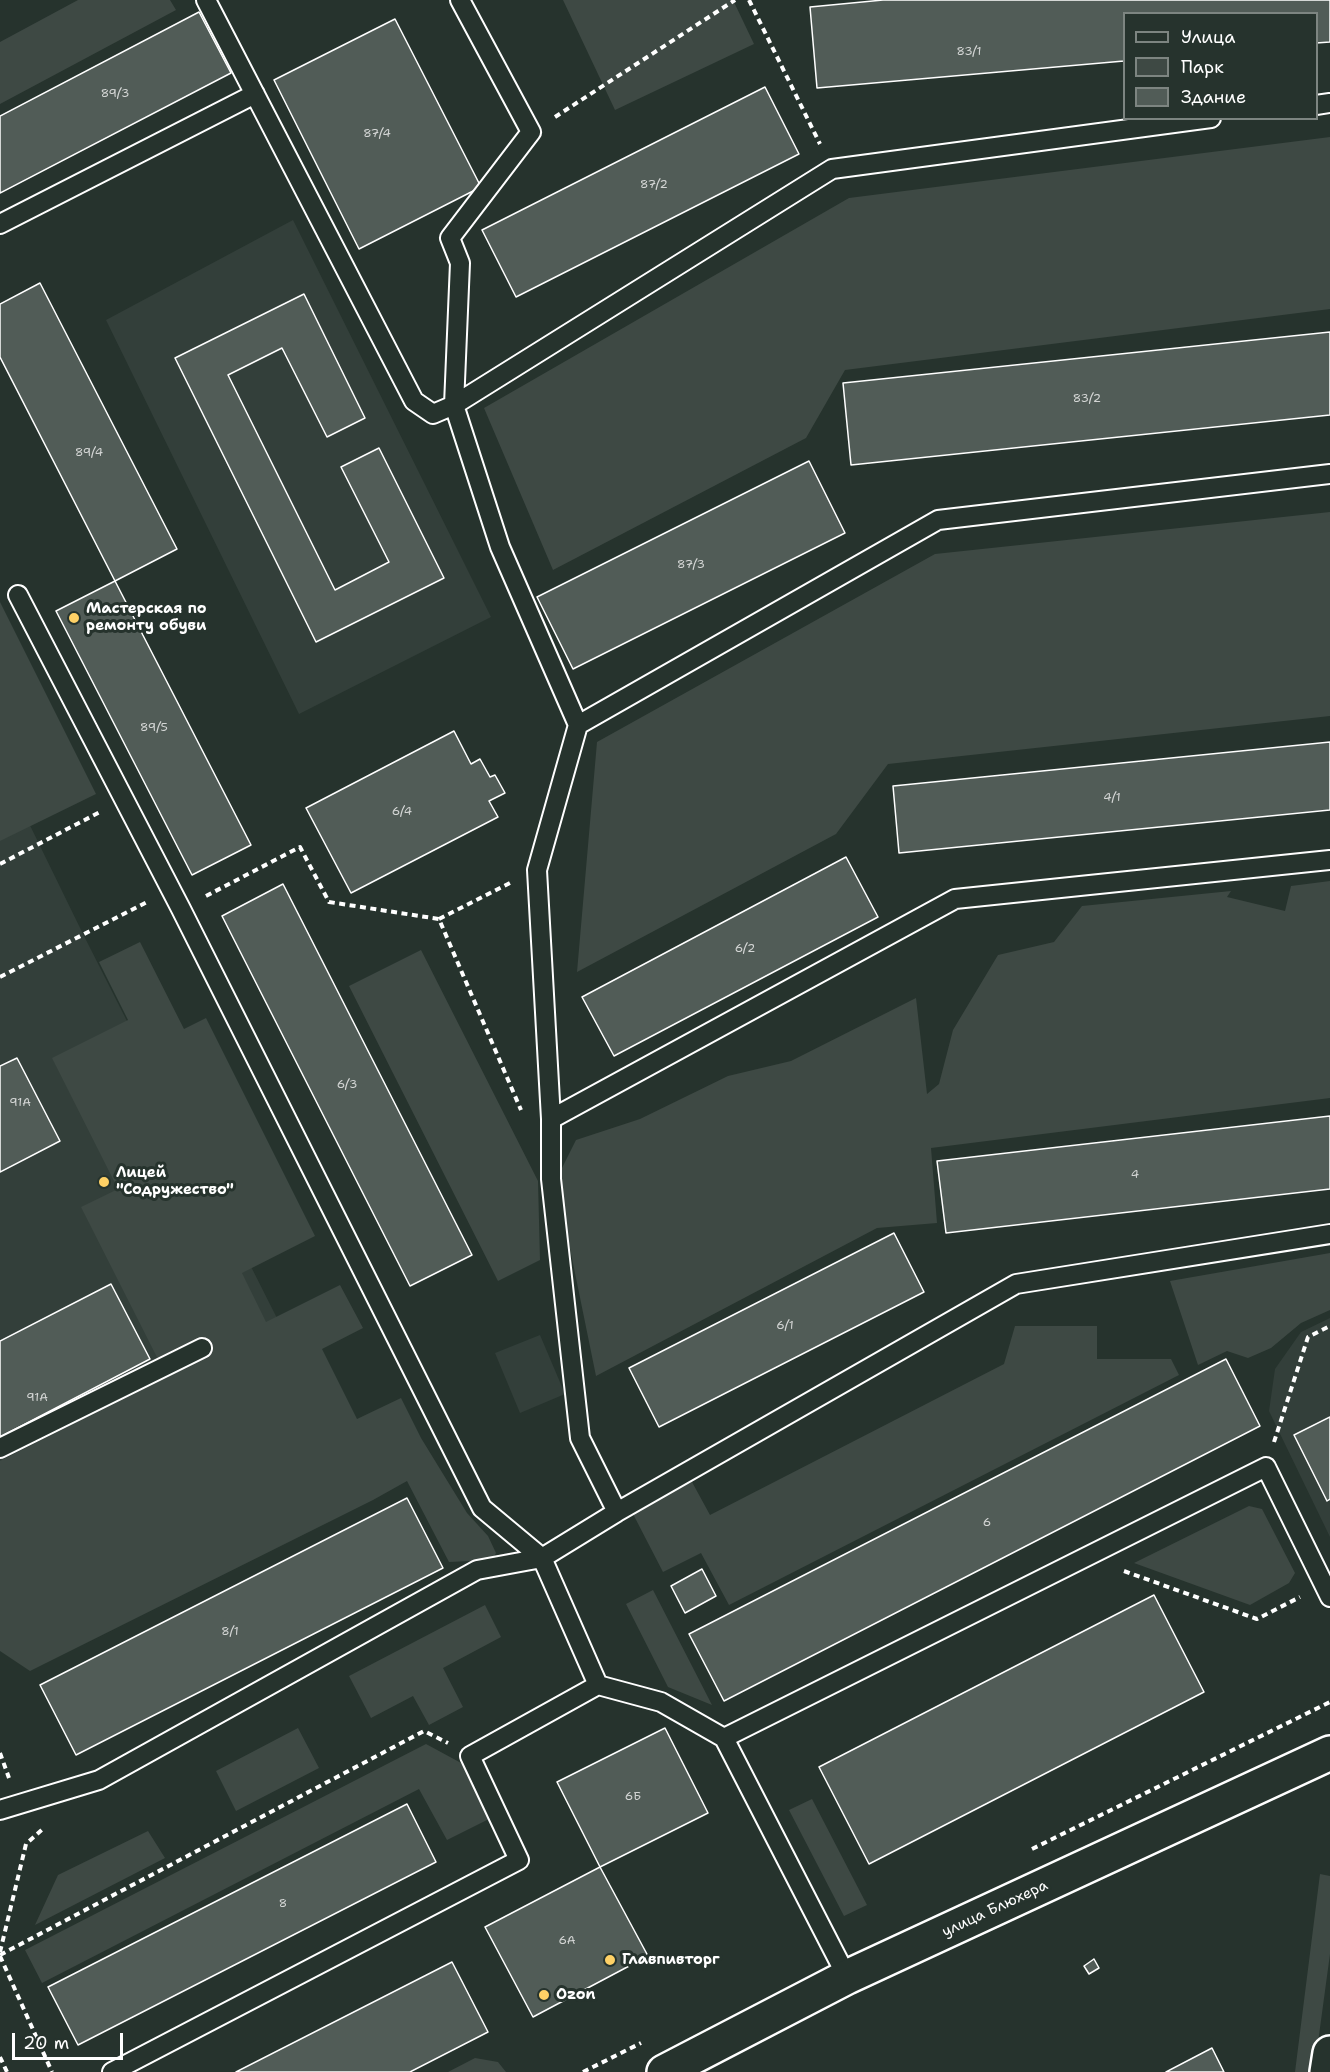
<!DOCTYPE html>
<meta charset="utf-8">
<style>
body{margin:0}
#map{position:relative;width:1330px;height:2072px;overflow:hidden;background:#26332d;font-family:"Shantell Sans",sans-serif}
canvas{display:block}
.legend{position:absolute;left:1123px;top:12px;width:195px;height:108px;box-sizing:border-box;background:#26332d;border:2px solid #7d8581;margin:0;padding:8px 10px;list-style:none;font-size:18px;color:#fff}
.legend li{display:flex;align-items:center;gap:12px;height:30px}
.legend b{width:30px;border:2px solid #7d8581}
.scale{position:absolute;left:12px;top:2033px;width:111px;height:27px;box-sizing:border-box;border:3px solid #fff;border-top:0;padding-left:8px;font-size:18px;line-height:21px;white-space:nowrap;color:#fff;-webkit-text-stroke:4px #26332d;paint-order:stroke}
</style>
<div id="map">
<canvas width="1330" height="2072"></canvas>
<ul class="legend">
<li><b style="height:8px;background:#26332d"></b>Улица</li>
<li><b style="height:16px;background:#3e4944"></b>Парк</li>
<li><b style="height:16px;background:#515c57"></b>Здание</li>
</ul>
<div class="scale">20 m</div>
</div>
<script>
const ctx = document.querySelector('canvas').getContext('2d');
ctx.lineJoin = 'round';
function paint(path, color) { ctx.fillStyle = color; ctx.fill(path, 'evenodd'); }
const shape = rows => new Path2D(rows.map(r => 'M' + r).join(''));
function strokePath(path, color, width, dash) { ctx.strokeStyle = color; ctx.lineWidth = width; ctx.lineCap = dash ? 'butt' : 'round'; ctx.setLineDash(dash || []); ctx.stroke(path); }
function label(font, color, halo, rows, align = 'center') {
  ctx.font = font + ' "Shantell Sans",sans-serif'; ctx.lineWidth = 6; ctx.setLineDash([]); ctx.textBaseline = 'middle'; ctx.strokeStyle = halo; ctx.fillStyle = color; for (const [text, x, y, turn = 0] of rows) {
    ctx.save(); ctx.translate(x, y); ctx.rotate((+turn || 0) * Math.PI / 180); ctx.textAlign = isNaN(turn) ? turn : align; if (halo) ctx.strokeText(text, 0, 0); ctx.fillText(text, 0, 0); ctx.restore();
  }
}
paint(shape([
 [293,220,491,617,299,714,106,320],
 [0,764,83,934,333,1429,0,1573],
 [1330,1318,1330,1537,1269,1411,1275,1369,1301,1332],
 [540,1335,565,1394,520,1413,495,1353]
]), '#333f3a');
paint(shape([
 [78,0,170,0,176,10,0,104,0,42],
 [563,0,733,0,754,44,615,110],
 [1330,137,1330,309,845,370,806,438,553,570,484,408,849,198],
 [1330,512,1330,716,888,764,836,834,577,972,597,742,935,554],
 [0,602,96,794,0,841],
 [1330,881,1330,1098,931,1148,937,1223,877,1228,596,1376,556,1180,576,1140,640,1119,728,1076,791,1061,916,998,927,1094,939,1084,953,1030,998,955,1054,942,1082,906,1231,891,1227,897,1285,911,1291,886],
 [140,942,184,1029,206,1018,315,1236,242,1273,266,1322,340,1285,363,1328,322,1349,357,1419,401,1398,421,1438,467,1513,488,1536,496,1553,492,1560,449,1562,407,1481,373,1500,30,1671,0,1651,0,1461,167,1377,81,1207,118,1189,52,1058,128,1020,99,962],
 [421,950,538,1181,540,1260,498,1281,349,986],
 [1330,1253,1330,1310,1301,1323,1271,1348,1248,1358,1227,1351,1198,1365,1170,1281],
 [1015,1326,1097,1326,1097,1359,1171,1359,1179,1375,729,1605,701,1553,663,1572,632,1512,692,1482,710,1515,1004,1364],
 [1249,1506,1262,1509,1295,1573,1289,1583,1250,1605,1134,1563],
 [653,1590,712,1705,668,1687,626,1604],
 [485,1605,501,1637,443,1668,463,1707,429,1725,413,1696,371,1718,349,1676],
 [298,1728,319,1768,236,1811,216,1771],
 [426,1744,463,1764,491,1818,447,1840,419,1789,42,1983,25,1950],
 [812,1799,867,1905,844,1916,789,1810],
 [148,1831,165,1858,35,1925,58,1875],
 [1320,1874,1330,1876,1330,1954,1314,2072,1295,2072],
 [475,2058,498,2062,506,2072,448,2072]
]), '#3e4944');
const building = shape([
 [883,0,1330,0,1330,42,1316,43,1316,14,1124,14,1124,61,817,88,810,7,883,0],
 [199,12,231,73,0,193,0,116,199,12],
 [395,19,481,187,359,249,274,80,395,19],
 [765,87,799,154,516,297,482,230,765,87],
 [40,283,177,549,115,581,0,357,0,304,40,283],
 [304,294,365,418,327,437,282,348,228,375,335,590,389,562,341,467,379,448,444,578,316,642,175,358,304,294],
 [1330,332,1330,415,851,465,843,383,1330,332],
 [809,461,845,533,573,669,537,597,809,461],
 [115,581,251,845,192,875,56,611,115,581],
 [454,731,471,764,480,759,490,777,495,775,505,793,489,801,498,817,351,893,306,808,454,731],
 [1330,742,1330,810,899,853,893,786,1330,742],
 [846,857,878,917,614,1056,582,997,846,857],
 [283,884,472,1255,410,1286,222,916,283,884],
 [17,1058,60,1141,0,1172,0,1066,17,1058],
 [1330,1116,1330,1189,946,1233,937,1161,1330,1116],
 [894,1233,924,1292,659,1427,629,1368,894,1233],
 [111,1284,150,1359,0,1437,0,1341,111,1284],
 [1226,1359,1260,1426,724,1701,689,1634,1226,1359],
 [1330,1417,1330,1499,1327,1501,1294,1435,1330,1417],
 [407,1498,443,1568,76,1755,40,1685,407,1498],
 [702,1569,716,1596,685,1613,671,1586,702,1569],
 [1154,1595,1204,1692,869,1864,819,1767,1154,1595],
 [665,1728,708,1813,600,1867,557,1782,665,1728],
 [407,1804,436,1862,78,2045,48,1987,407,1804],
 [600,1867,648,1956,533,2017,485,1927,600,1867],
 [1094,1959,1099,1968,1089,1974,1084,1966,1094,1959],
 [452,1962,488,2032,410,2072,236,2072,452,1962],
 [1212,2048,1224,2072,1166,2072,1212,2048]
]);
paint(building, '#515c57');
strokePath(building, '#fff', 1.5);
const lane = shape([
 [206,0,414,401,433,414,454,405,832,169,1211,118],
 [460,0,531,132,450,238,460,263,454,405,500,547,578,725,537,870,551,1119,551,1179,580,1438,617,1512],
 [1316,105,1330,103],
 [0,224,255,94],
 [18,595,181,909,482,1508,542,1558,617,1512,1016,1284,1330,1234],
 [578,725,938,520,1330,474],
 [551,1119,955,899,1330,860],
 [0,1448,202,1348],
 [724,1738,1266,1467,1330,1597],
 [0,1810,99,1780,477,1570,542,1558,598,1685,661,1702,724,1738,847,1977],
 [112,2072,519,1860,470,1756,598,1685]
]);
const street = shape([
 [664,2072,847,1977,1330,1753],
 [1327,2072,1330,2053]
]);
strokePath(lane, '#fff', 22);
strokePath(street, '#fff', 38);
strokePath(shape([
 [749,0,820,144],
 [555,117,735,0],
 [0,864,100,812],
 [206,896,300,847,329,902,439,919,521,1110],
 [439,919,510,883],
 [0,977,147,902],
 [1274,1442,1308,1337,1330,1326],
 [1124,1571,1257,1619,1300,1597],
 [0,1753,9,1778],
 [1032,1849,1330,1702],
 [0,1952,26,1844,44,1828],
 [0,1955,424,1731,448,1743],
 [0,1956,52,2072],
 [0,2057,7,2072],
 [583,2072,641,2043]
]), '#fff', 4, [6, 4.5]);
strokePath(lane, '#26332d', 18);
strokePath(street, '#26332d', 33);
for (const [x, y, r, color] of [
 [74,618,6,"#ffd166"],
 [104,1182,6,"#ffd166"],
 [610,1960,6,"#ffd166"],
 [544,1995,6,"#ffd166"]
]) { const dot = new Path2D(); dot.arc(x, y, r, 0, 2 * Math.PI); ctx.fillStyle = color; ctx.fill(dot); strokePath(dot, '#26332d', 2); }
label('12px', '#d4d6d5', null, [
 ["83/1",969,52],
 ["89/3",115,94],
 ["87/4",377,134],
 ["87/2",654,185],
 ["83/2",1087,399],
 ["89/4",89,453],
 ["87/3",691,565],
 ["89/5",154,728],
 ["4/1",1112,798],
 ["6/4",402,812],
 ["6/2",745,949],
 ["6/3",347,1085],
 ["91А",20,1103],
 ["4",1135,1175],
 ["6/1",785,1326],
 ["91А",37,1398],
 ["6",987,1523],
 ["8/1",230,1632],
 ["6Б",633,1797],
 ["8",283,1904],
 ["6А",567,1941]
]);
label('bold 15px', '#fff', '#26332d', [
 ["Мастерская по",86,609],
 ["ремонту обуви",86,626],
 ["Лицей",116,1173],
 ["\"Содружество\"",116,1190],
 ["Главпивторг",622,1960],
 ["Ozon",556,1995]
], 'left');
label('15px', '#fff', '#26332d', [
 ["улица Блюхера",995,1909,-25]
]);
</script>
